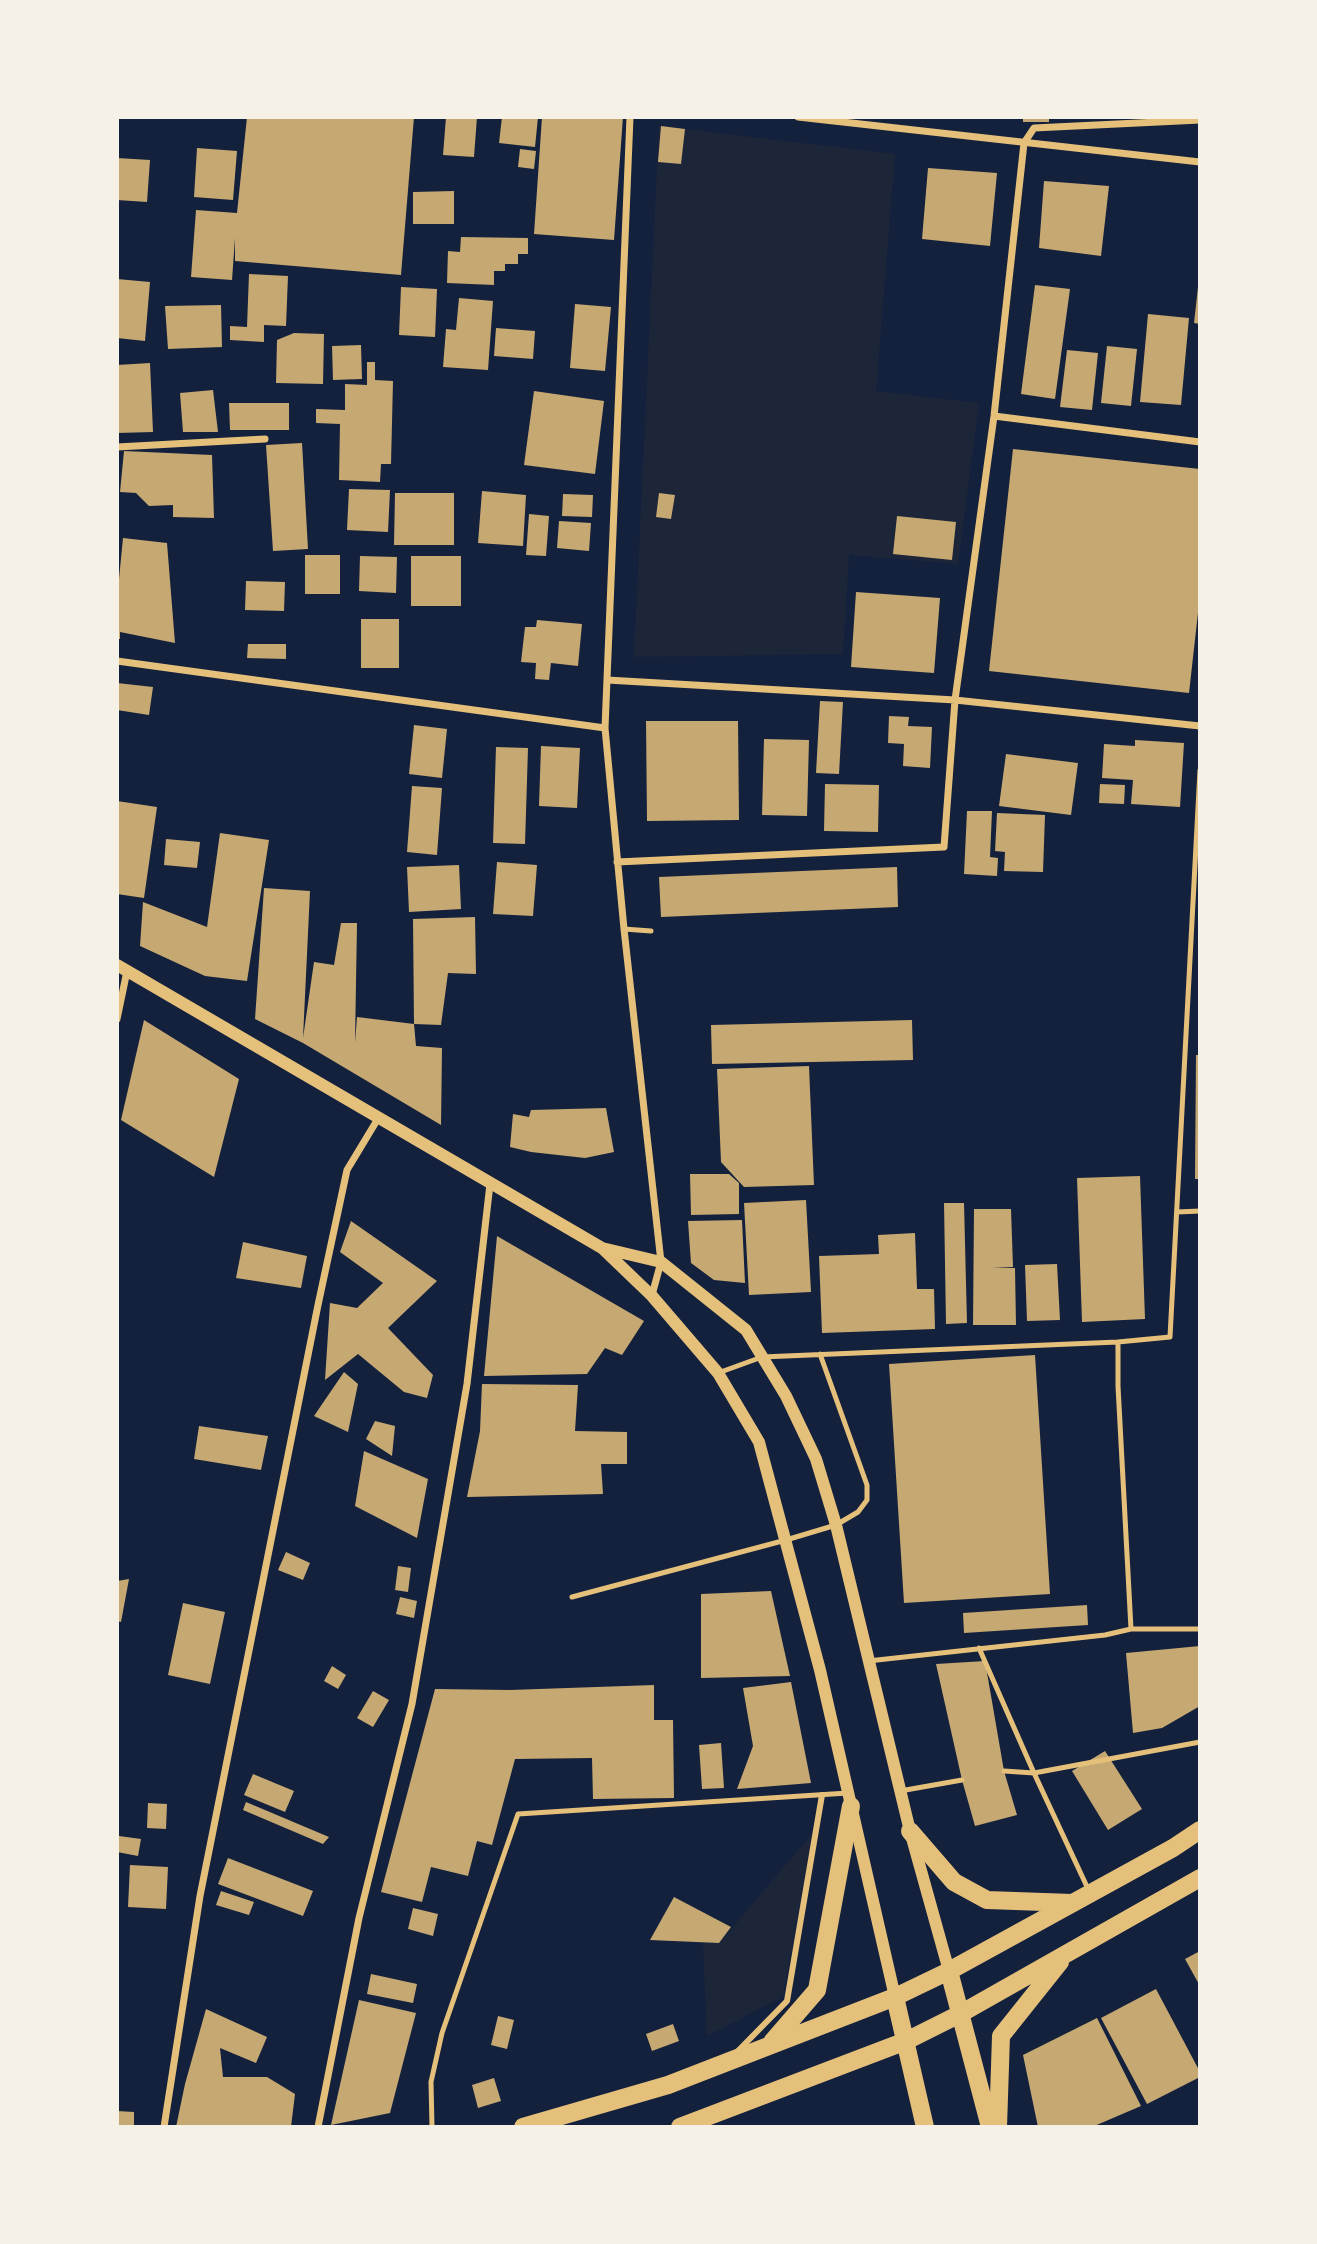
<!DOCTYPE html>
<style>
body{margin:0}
#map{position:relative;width:1317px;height:2244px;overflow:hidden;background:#14213d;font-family:"Titillium Web",sans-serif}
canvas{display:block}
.frame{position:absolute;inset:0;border:119px solid #f6f1e7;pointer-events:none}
</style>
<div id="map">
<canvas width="1317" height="2244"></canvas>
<div class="frame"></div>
</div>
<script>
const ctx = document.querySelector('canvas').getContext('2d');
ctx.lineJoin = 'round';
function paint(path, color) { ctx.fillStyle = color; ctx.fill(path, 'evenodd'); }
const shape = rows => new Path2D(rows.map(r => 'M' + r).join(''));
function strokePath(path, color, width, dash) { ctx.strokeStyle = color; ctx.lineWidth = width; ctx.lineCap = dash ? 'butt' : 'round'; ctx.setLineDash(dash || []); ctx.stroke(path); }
paint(shape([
 [659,126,895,154,876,391,979,403,958,564,849,555,843,654,634,657],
 [812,1834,783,1997,707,2036,703,1943,719,1943]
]), '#1d2539');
paint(shape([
 [247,117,414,117,401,275,235,261,235,238,232,280,191,277,196,210,237,213],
 [446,117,477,117,474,157,443,155],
 [502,117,538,117,535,147,499,143],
 [542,117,623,117,614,240,534,234],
 [1023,117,1049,117,1049,122,1023,122],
 [661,126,685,129,681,164,658,162],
 [197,148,237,151,233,200,194,197],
 [520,149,536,151,534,169,518,167],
 [117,158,150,160,147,202,117,200],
 [928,168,997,173,990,246,922,239],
 [1044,181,1109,186,1101,256,1039,248],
 [454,191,454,224,413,224,413,192],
 [461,237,528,238,528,254,518,254,518,264,505,264,505,271,494,271,494,285,447,283,448,251,460,252],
 [249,274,288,276,286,326,264,325,264,342,230,340,230,326,247,327],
 [117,279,150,282,145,341,117,338],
 [1035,285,1070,289,1055,399,1021,394],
 [401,287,437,289,435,337,399,335],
 [1198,287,1200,287,1200,324,1194,323],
 [459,298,493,301,488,370,443,367,446,329,456,330],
 [575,304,611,307,605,371,570,368],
 [221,305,222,347,168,349,165,306],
 [1148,314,1189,318,1181,405,1140,402],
 [496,328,535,331,533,359,494,356],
 [294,333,324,334,323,384,276,383,277,340],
 [361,345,362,379,333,380,332,346],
 [1107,346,1137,349,1131,406,1101,403],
 [1067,350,1098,353,1092,410,1060,407],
 [367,362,375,362,375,380,393,381,391,464,381,464,380,482,339,480,340,424,316,423,316,409,345,410,345,384,367,385],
 [150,363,153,432,117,433,117,365],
 [213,390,218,432,183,432,180,393],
 [534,391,604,401,595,474,524,465],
 [229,403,289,403,289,430,230,430],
 [302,443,308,549,273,551,266,445],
 [1013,449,1200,469,1200,595,1189,693,989,671],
 [124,451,212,455,214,518,173,517,173,505,149,506,136,493,120,492],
 [349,489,390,490,388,532,347,530],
 [482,491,526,495,523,546,478,543],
 [395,493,454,493,454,545,394,545],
 [659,493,675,495,671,519,656,517],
 [563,494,593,495,592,517,562,516],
 [529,514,549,516,546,556,526,555],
 [897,516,956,522,952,560,893,554],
 [559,521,591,523,589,551,557,548],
 [123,538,167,543,175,643,120,632,120,639,117,639,117,599],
 [305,555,340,555,340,594,305,594],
 [360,556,397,557,396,593,359,591],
 [411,556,461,556,461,606,411,606],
 [246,581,285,582,284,611,245,610],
 [856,592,940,598,934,673,851,667],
 [361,619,399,619,399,668,361,668],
 [537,620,582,624,578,666,551,663,549,680,535,679,536,663,521,662,525,627,536,627],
 [248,644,286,644,286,659,247,658],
 [117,683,153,687,149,715,117,710],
 [820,701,843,702,839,774,816,773],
 [889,716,909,717,908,726,932,727,930,768,903,766,904,744,888,743],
 [646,721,738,721,739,820,647,821],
 [414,725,447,729,442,778,409,774],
 [764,739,809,740,807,816,762,815],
 [1135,740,1184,743,1180,807,1131,804,1133,780,1102,778,1104,744,1135,746],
 [541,746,580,748,577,808,539,806],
 [496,747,528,748,525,844,493,843],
 [1006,754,1078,763,1071,815,999,806],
 [825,784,879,785,878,832,824,831],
 [1100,784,1125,785,1124,804,1099,803],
 [412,786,442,788,437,855,407,852],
 [117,801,157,807,144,898,117,894],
 [967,811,992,811,990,857,998,858,997,876,964,874],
 [997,813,1045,815,1043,872,1004,871,1005,852,995,851],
 [220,833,269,840,247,981,205,976,140,946,143,902,207,927],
 [166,839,200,842,197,868,164,865],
 [497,862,537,865,533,916,493,914],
 [459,865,461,909,409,912,407,867],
 [897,867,898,907,661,917,659,877],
 [264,888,310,891,303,1038,314,962,334,965,341,923,357,923,355,1043,357,1017,414,1024,416,1046,442,1048,441,1125,303,1043,255,1019],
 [475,917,476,974,448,973,441,1025,414,1024,413,919],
 [144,1020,239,1079,214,1177,121,1120],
 [912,1020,913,1060,712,1064,711,1025],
 [1196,1055,1200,1055,1200,1179,1195,1179],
 [809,1066,814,1185,744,1187,721,1162,717,1069],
 [606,1108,614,1152,585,1158,531,1152,510,1147,513,1114,529,1117,531,1110],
 [690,1174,729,1174,739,1183,739,1214,691,1215],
 [1140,1176,1145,1319,1082,1322,1077,1178],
 [806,1200,811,1292,749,1295,744,1203],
 [944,1203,964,1203,967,1323,946,1324],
 [974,1209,1011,1209,1013,1267,992,1268,1015,1268,1016,1325,973,1325],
 [742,1220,745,1283,714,1280,691,1263,688,1221],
 [351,1221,437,1281,388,1328,433,1375,427,1398,404,1392,358,1354,325,1380,330,1303,357,1308,383,1283,340,1252],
 [915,1233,917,1289,934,1289,935,1329,822,1333,819,1256,879,1254,878,1235],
 [497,1236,644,1321,622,1355,605,1348,587,1374,484,1376],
 [243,1242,307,1256,301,1288,236,1278],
 [1057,1264,1060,1320,1027,1321,1025,1265],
 [1035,1355,1050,1594,904,1603,889,1364],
 [344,1372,358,1384,348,1432,314,1416],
 [482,1384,578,1385,575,1431,627,1432,627,1464,601,1464,603,1494,467,1497,480,1431],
 [375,1421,395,1426,392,1456,366,1439],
 [199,1426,268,1436,261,1470,194,1459],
 [364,1451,428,1479,417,1538,355,1506],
 [286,1552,310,1563,303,1580,278,1570],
 [398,1566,411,1568,408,1592,395,1590],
 [129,1579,121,1622,117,1621,117,1581],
 [771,1591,790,1676,701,1678,701,1594],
 [400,1597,417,1601,414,1618,396,1614],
 [183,1603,225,1612,210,1684,168,1675],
 [1087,1605,1088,1625,964,1633,963,1613],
 [1200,1646,1200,1706,1162,1728,1133,1733,1126,1653],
 [985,1661,1004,1771,1017,1815,975,1826,962,1780,936,1664],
 [332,1666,346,1675,338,1689,324,1681],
 [791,1682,811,1783,737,1789,753,1746,743,1688],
 [654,1685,654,1720,673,1720,674,1798,593,1799,592,1758,515,1759,492,1845,477,1841,468,1876,431,1867,422,1902,381,1892,435,1689,510,1690],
 [373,1691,389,1700,373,1727,357,1718],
 [721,1743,724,1788,702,1789,699,1745],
 [1105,1751,1142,1809,1108,1830,1072,1771],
 [253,1774,294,1791,285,1812,244,1795],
 [246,1802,329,1837,323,1844,243,1810],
 [148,1803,167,1804,166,1829,147,1828],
 [119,1836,141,1839,138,1856,117,1852],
 [228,1858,313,1891,303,1916,218,1884],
 [130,1865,168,1867,166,1909,128,1907],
 [221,1891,254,1902,249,1915,216,1905],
 [674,1897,731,1927,719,1943,650,1940],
 [413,1908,438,1914,433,1936,408,1929],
 [1200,1951,1200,1986,1185,1959],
 [371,1974,417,1984,413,2003,367,1994],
 [1156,1989,1200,2072,1200,2077,1147,2104,1101,2018],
 [359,2000,416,2013,390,2113,331,2125],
 [206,2009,267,2037,256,2063,220,2048,223,2077,267,2077,295,2094,291,2127,176,2127,185,2084],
 [498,2016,514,2020,507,2049,491,2045],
 [1097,2018,1141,2106,1092,2127,1038,2127,1023,2055],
 [673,2024,679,2041,652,2051,646,2034],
 [494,2078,501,2101,478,2108,472,2085],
 [117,2111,134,2112,134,2127,117,2127]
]), '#c6a872');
strokePath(shape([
 [624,929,651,931],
 [1177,1212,1200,1211],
 [1118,1342,1170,1337,1200,770],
 [718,1373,762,1357,1118,1342,1118,1386,1131,1629,1105,1635,868,1661],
 [572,1597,786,1540,836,1525,858,1512,867,1500,867,1485,820,1354],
 [1131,1629,1200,1629],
 [979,1648,1034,1773,1089,1891],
 [1004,1771,1034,1773,1200,1742],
 [900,1791,962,1780],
 [432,2127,431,2082,442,2033,518,1814,848,1793]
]), '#e5c07b', 5);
strokePath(shape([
 [736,2053,787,2001,822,1795]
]), '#e5c07b', 6);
strokePath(shape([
 [630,117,605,728,624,929,661,1262,652,1295],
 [798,117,1200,162],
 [994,416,1200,442],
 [117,447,265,439],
 [117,661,605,728],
 [607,680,955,700,1200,726],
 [617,862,944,847,955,700,994,416,1024,143,1034,128,1200,120],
 [117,1019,127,971],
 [164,2127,200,1896,318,1305,347,1170,379,1117],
 [318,2127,359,1918,412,1704,467,1384,490,1184]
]), '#e5c07b', 7);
strokePath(shape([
 [117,965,602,1248,652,1296,718,1373,759,1442,820,1670,895,1997],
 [602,1248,661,1262,746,1330,786,1396,816,1459,836,1525,910,1831,949,1971]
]), '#e5c07b', 12);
strokePath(shape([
 [910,1831,954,1882,987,1900,1072,1903],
 [949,1971,990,2127],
 [895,1997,925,2127],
 [772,2042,817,1990,851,1806],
 [523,2127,668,2085,895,1997,949,1971,1173,1848,1200,1830],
 [680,2127,906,2041,960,2014,1200,1878],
 [998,2127,1001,2036,1060,1962]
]), '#e5c07b', 18);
</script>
